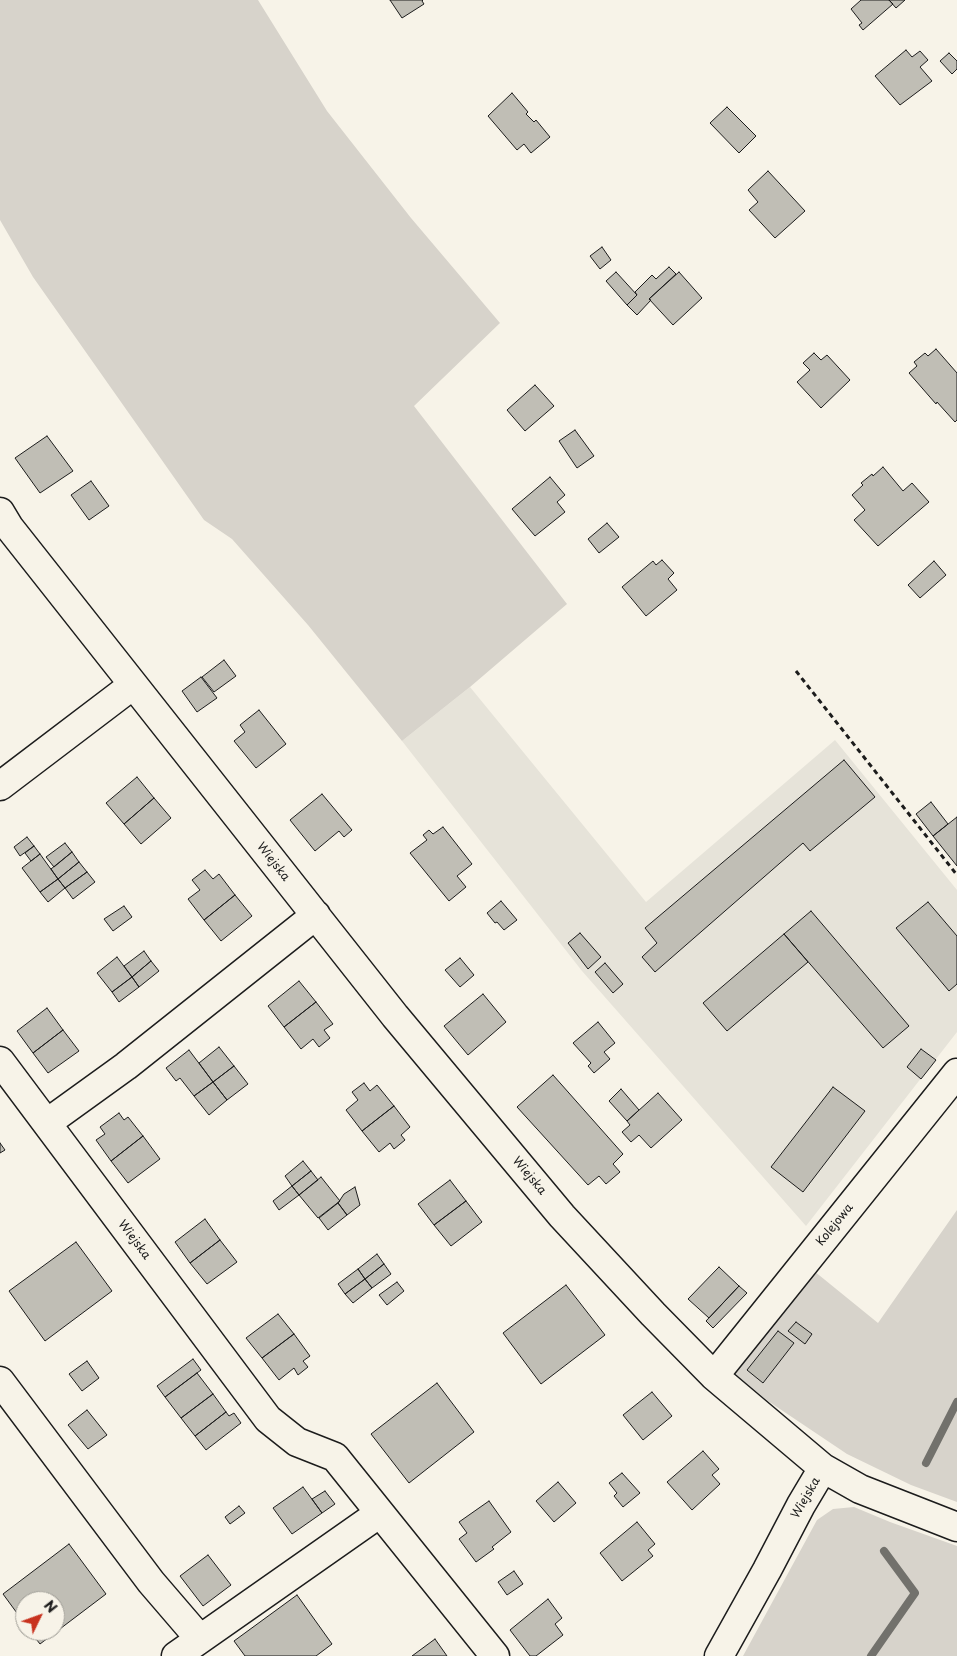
<!DOCTYPE html>
<style>
body{margin:0}
#map{position:relative;width:957px;height:1656px;overflow:hidden;background:#f7f3e8;font-family:"Playpen Sans",sans-serif}
canvas{display:block}
.north{position:absolute;left:15px;top:1591px;width:50px;height:50px;box-sizing:border-box;background:#f7f3e8;border:1px solid #9f9d96;border-radius:50%;rotate:48deg;font-size:14px;font-weight:700;line-height:20px;text-align:center;color:#1c1c1c}
.north::after{content:'';display:block;margin:auto;width:18px;height:22px;background:#c8321e;clip-path:polygon(50% 0,100% 100%,50% 72%,0 100%)}
</style>
<div id="map">
<canvas width="957" height="1656"></canvas>
<div class="north">N</div>
</div>
<script>
const ctx = document.querySelector('canvas').getContext('2d');
ctx.lineJoin = 'round';
function paint(path, color) { ctx.fillStyle = color; ctx.fill(path, 'evenodd'); }
const shape = rows => new Path2D(rows.map(r => 'M' + r).join(''));
function strokePath(path, color, width, dash) { ctx.strokeStyle = color; ctx.lineWidth = width; ctx.lineCap = dash ? 'butt' : 'round'; ctx.setLineDash(dash || []); ctx.stroke(path); }
function label(font, color, halo, rows, align = 'center') {
  ctx.font = font + ' "Playpen Sans",sans-serif'; ctx.lineWidth = 5; ctx.setLineDash([]); ctx.textBaseline = 'middle'; ctx.strokeStyle = halo; ctx.fillStyle = color; for (const [text, x, y, turn = 0] of rows) {
    ctx.save(); ctx.translate(x, y); ctx.rotate((+turn || 0) * Math.PI / 180); ctx.textAlign = isNaN(turn) ? turn : align; if (halo) ctx.strokeText(text, 0, 0); ctx.fillText(text, 0, 0); ctx.restore();
  }
}
paint(shape([
 [470,687,646,902,835,740,957,890,957,1032,806,1226,582,971,402,741]
]), '#e6e3d9');
paint(shape([
 [0,0,258,0,327,111,411,218,500,323,414,406,567,604,470,687,402,741,308,625,232,539,204,520,33,277,0,220],
 [957,1210,957,1502,911,1485,847,1454,768,1401,733,1372,814,1271,878,1323],
 [854,1507,890,1522,957,1546,957,1656,743,1656,817,1520,833,1509]
]), '#d7d3cb');
strokePath(shape([
 [926,1463,957,1402],
 [871,1656,915,1593,884,1551]
]), '#72716c', 8);
const building = shape([
 [390,0,423,0,422,1,424,4,402,18,390,0],
 [861,0,889,0,893,4,863,30,859,25,862,23,851,9,861,0],
 [889,0,905,0,896,8,889,0],
 [906,50,912,57,920,51,928,60,920,67,932,81,900,105,875,76,906,50],
 [949,53,957,61,957,69,952,74,940,61,949,53],
 [512,93,528,112,526,114,534,122,536,120,550,137,531,153,524,144,517,150,488,116,512,93],
 [727,107,756,136,739,153,710,123,727,107],
 [768,171,805,211,775,238,749,210,758,202,748,190,768,171],
 [602,247,611,260,600,269,590,256,602,247],
 [669,267,676,274,649,299,651,300,637,315,627,305,637,295,635,292,652,275,656,279,669,267],
 [616,272,637,295,627,305,606,281,616,272],
 [679,272,702,298,673,325,649,299,679,272],
 [936,349,957,373,957,420,955,422,937,402,936,404,909,373,917,366,914,362,925,353,928,356,936,349],
 [814,353,821,360,827,355,850,380,821,408,797,382,810,370,803,363,814,353],
 [535,385,554,406,525,431,507,410,535,385],
 [575,430,594,456,577,468,559,441,575,430],
 [47,436,73,471,40,493,15,458,47,436],
 [883,467,903,491,912,483,929,502,878,546,854,520,865,510,852,495,863,485,861,483,872,474,873,476,883,467],
 [550,477,565,495,557,502,565,512,535,536,512,509,550,477],
 [91,481,109,506,89,520,71,495,91,481],
 [607,523,619,537,599,553,588,539,607,523],
 [662,560,674,573,668,579,677,590,646,616,622,587,653,561,656,565,662,560],
 [934,561,946,575,920,598,908,585,934,561],
 [224,660,236,676,214,692,202,677,224,660],
 [201,677,217,698,197,712,182,691,201,677],
 [259,710,286,744,256,768,234,741,245,732,240,725,259,710],
 [844,760,875,797,810,851,803,843,655,972,642,957,657,943,645,928,844,760],
 [137,777,154,798,124,824,106,803,137,777],
 [322,794,352,830,344,837,339,831,315,851,290,820,322,794],
 [154,798,171,818,141,844,124,824,154,798],
 [931,802,948,824,933,836,916,814,931,802],
 [957,817,957,866,933,836,957,817],
 [443,827,472,864,457,876,466,887,449,901,410,853,427,840,423,835,429,830,433,834,443,827],
 [27,837,34,846,20,856,14,847,27,837],
 [65,843,72,852,54,867,46,857,65,843],
 [34,846,40,854,31,861,25,853,34,846],
 [72,852,79,862,58,879,51,869,72,852],
 [40,854,58,879,40,892,22,868,40,854],
 [79,862,87,872,65,888,58,879,79,862],
 [205,870,213,879,219,874,235,895,204,920,188,899,200,890,192,880,205,870],
 [87,872,95,882,73,899,65,888,87,872],
 [58,879,65,888,48,902,40,892,58,879],
 [235,895,252,916,221,941,204,920,235,895],
 [501,901,517,920,504,930,497,922,495,923,487,913,501,901],
 [928,902,957,936,957,984,949,991,896,928,928,902],
 [124,906,132,917,113,931,104,919,124,906],
 [811,911,909,1026,883,1048,784,934,811,911],
 [580,933,601,957,588,969,568,943,580,933],
 [784,934,808,962,727,1031,703,1003,784,934],
 [144,951,151,961,132,977,124,966,144,951],
 [117,957,132,977,112,992,97,973,117,957],
 [460,958,474,975,460,987,445,970,460,958],
 [151,961,159,971,139,987,132,977,151,961],
 [605,963,623,984,613,993,595,972,605,963],
 [132,977,139,987,119,1002,112,992,132,977],
 [299,981,316,1002,284,1027,268,1006,299,981],
 [483,994,506,1022,468,1055,444,1026,483,994],
 [316,1002,333,1024,324,1030,330,1038,319,1047,313,1039,301,1049,284,1027,316,1002],
 [47,1008,63,1030,33,1053,17,1031,47,1008],
 [598,1022,615,1043,604,1052,610,1059,594,1073,588,1066,591,1063,573,1043,598,1022],
 [63,1030,79,1051,48,1073,33,1053,63,1030],
 [219,1047,234,1066,213,1082,199,1063,219,1047],
 [921,1049,936,1060,921,1079,907,1067,921,1049],
 [189,1050,213,1082,194,1096,180,1078,176,1081,166,1068,189,1050],
 [234,1066,248,1084,227,1100,213,1082,234,1066],
 [553,1075,623,1154,613,1164,620,1172,606,1184,599,1176,588,1185,517,1107,553,1075],
 [213,1082,227,1100,209,1115,194,1096,213,1082],
 [364,1083,370,1091,377,1085,394,1106,362,1131,346,1110,358,1100,352,1092,364,1083],
 [833,1087,865,1111,803,1192,771,1167,833,1087],
 [621,1089,639,1110,627,1121,609,1101,621,1089],
 [658,1093,682,1120,651,1148,639,1135,631,1142,622,1132,630,1125,627,1121,658,1093],
 [394,1106,410,1127,401,1135,405,1140,394,1149,390,1143,379,1152,362,1131,394,1106],
 [119,1113,124,1120,128,1117,143,1136,111,1161,96,1140,105,1134,100,1127,119,1113],
 [143,1136,160,1159,128,1183,111,1161,143,1136],
 [0,1143,5,1150,0,1153,0,1143],
 [303,1161,311,1171,292,1186,285,1176,303,1161],
 [311,1171,318,1180,299,1195,292,1186,311,1171],
 [321,1177,340,1201,318,1218,299,1195,321,1177],
 [450,1180,466,1201,434,1225,418,1204,450,1180],
 [292,1186,299,1195,279,1210,273,1201,292,1186],
 [355,1187,360,1205,347,1215,338,1203,344,1194,355,1187],
 [466,1201,482,1222,451,1246,434,1225,466,1201],
 [338,1203,347,1215,328,1230,319,1218,338,1203],
 [205,1219,220,1240,190,1263,175,1242,205,1219],
 [220,1240,237,1262,207,1284,190,1263,220,1240],
 [76,1242,112,1291,45,1341,9,1291,76,1242],
 [377,1254,384,1264,365,1279,358,1269,377,1254],
 [384,1264,391,1274,372,1288,365,1279,384,1264],
 [719,1267,739,1286,709,1318,688,1299,719,1267],
 [358,1269,365,1279,345,1294,338,1284,358,1269],
 [365,1279,372,1288,353,1303,345,1294,365,1279],
 [397,1282,404,1291,387,1305,379,1295,397,1282],
 [566,1285,605,1335,541,1384,503,1333,566,1285],
 [739,1286,747,1293,713,1328,706,1321,739,1286],
 [278,1314,294,1334,262,1358,246,1338,278,1314],
 [796,1322,812,1334,805,1344,788,1331,796,1322],
 [778,1331,794,1343,763,1383,747,1370,778,1331],
 [294,1334,310,1356,303,1361,308,1367,298,1375,294,1368,279,1380,262,1358,294,1334],
 [193,1359,201,1370,165,1397,157,1386,193,1359],
 [87,1361,99,1378,82,1391,69,1374,87,1361],
 [197,1373,213,1394,181,1418,165,1397,197,1373],
 [437,1383,474,1432,409,1483,371,1434,437,1383],
 [652,1392,672,1416,643,1440,623,1415,652,1392],
 [213,1394,226,1412,195,1436,181,1418,213,1394],
 [87,1410,107,1435,88,1449,68,1425,87,1410],
 [226,1412,229,1416,234,1413,241,1423,206,1450,195,1436,226,1412],
 [703,1451,719,1469,712,1475,720,1484,692,1510,667,1482,703,1451],
 [622,1473,640,1493,623,1507,614,1496,617,1493,609,1483,622,1473],
 [558,1482,576,1503,554,1522,536,1501,558,1482],
 [303,1487,322,1513,292,1534,273,1508,303,1487],
 [325,1491,335,1504,322,1513,312,1499,325,1491],
 [489,1501,511,1532,492,1547,494,1549,476,1562,459,1539,467,1533,459,1522,489,1501],
 [239,1506,245,1513,230,1524,225,1517,239,1506],
 [637,1522,655,1544,648,1550,653,1556,622,1581,600,1553,637,1522],
 [69,1544,106,1594,40,1644,30,1631,55,1631,55,1601,25,1601,25,1624,3,1594,69,1544],
 [208,1555,231,1585,203,1606,180,1576,208,1555],
 [514,1571,523,1584,507,1595,498,1582,514,1571],
 [297,1595,332,1644,316,1656,245,1656,234,1641,297,1595],
 [548,1599,562,1618,555,1624,563,1635,536,1656,530,1656,510,1630,548,1599],
 [435,1639,447,1656,412,1656,435,1639]
]);
paint(building, '#c0beb5');
strokePath(building, '#1c1c1c', 1);
const minor = shape([
 [0,512,9,527,395,1016,562,1216,653,1314,714,1376,823,1468,860,1489,957,1527],
 [0,786,133,685],
 [0,1061,268,1419,297,1442,335,1457,495,1656],
 [47,1123,126,1066,316,915],
 [714,1376,957,1073],
 [0,1381,151,1582,200,1639],
 [176,1656,380,1513],
 [719,1656,767,1570,801,1505,823,1468]
]);
strokePath(minor, '#1c1c1c', 31);
strokePath(shape([
 [796,671,957,875]
]), '#1c1c1c', 3, [5, 4]);
strokePath(minor, '#f7f3e8', 28);
label('12px', '#1c1c1c', '#f7f3e8', [
 ["Wiejska",273,862,52],
 ["Wiejska",529,1176,50],
 ["Kolejowa",835,1225,-51],
 ["Wiejska",134,1240,53],
 ["Wiejska",806,1498,-60]
]);
</script>
